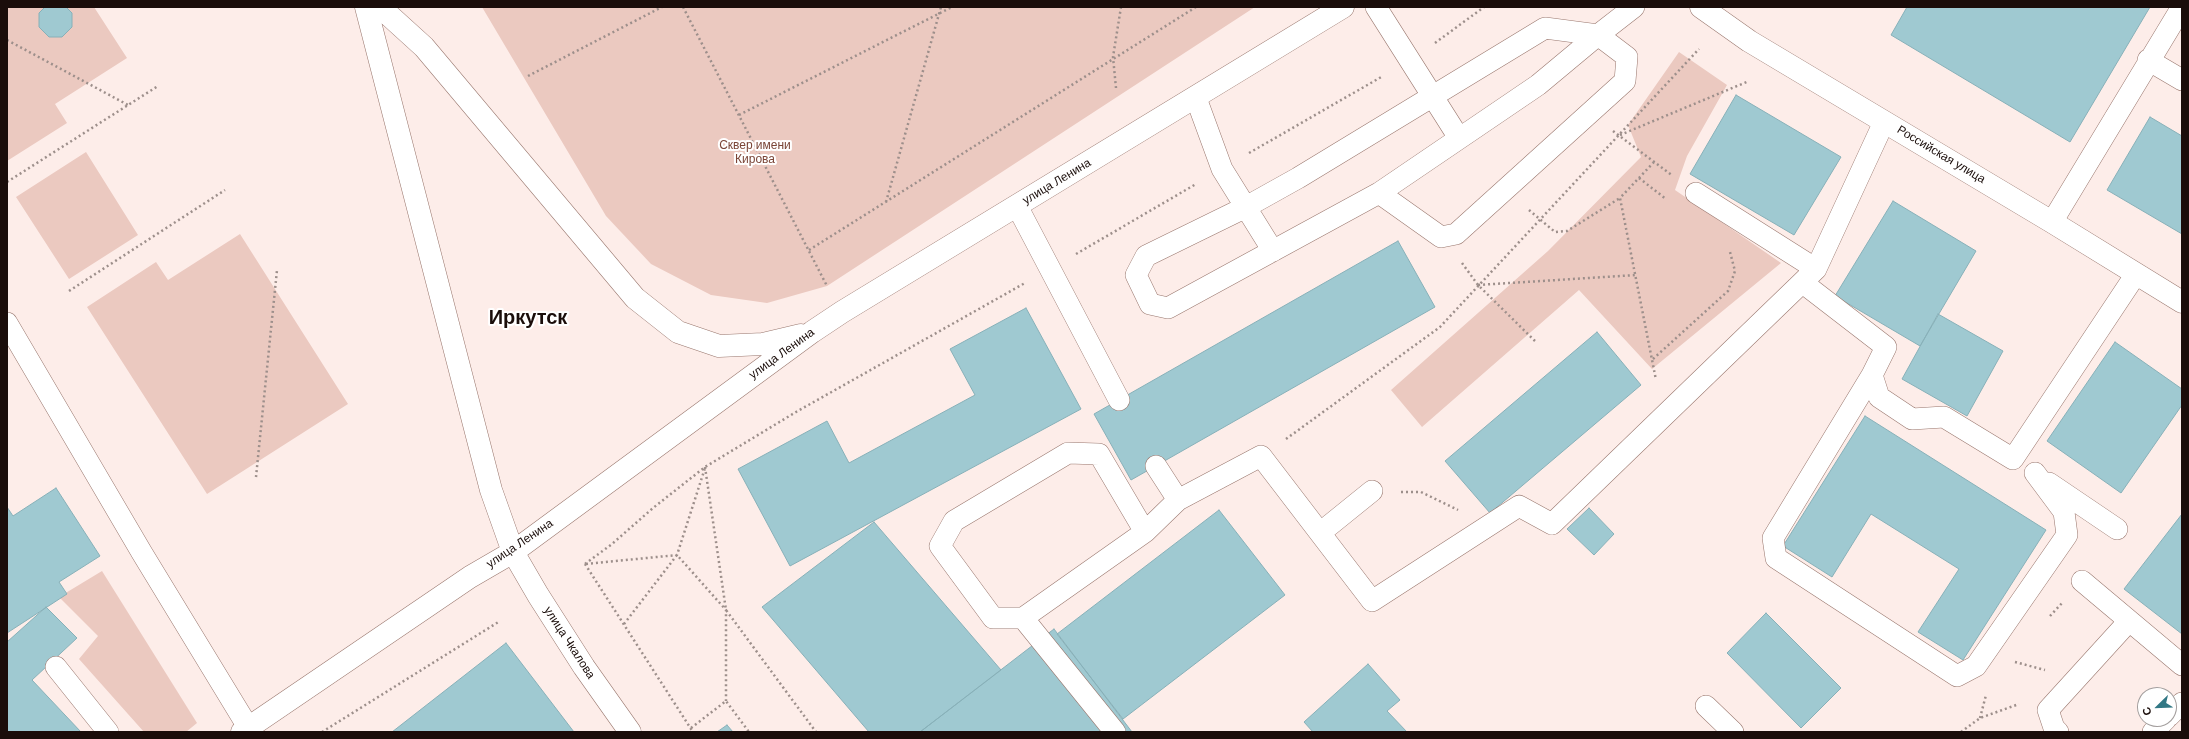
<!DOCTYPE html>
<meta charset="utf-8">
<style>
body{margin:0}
#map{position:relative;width:2189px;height:739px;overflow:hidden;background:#fdede9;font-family:"DM Sans",sans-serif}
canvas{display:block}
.frame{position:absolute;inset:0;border:8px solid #1a0d0a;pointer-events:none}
.north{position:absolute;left:2137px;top:687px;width:40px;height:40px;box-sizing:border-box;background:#fff;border:1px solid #a39e9d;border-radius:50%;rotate:247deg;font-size:11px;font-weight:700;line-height:16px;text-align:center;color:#1a0d0a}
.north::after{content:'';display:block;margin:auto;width:14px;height:18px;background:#327885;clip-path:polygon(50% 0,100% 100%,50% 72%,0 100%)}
</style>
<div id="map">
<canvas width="2189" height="739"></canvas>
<div class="frame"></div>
<div class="north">С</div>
</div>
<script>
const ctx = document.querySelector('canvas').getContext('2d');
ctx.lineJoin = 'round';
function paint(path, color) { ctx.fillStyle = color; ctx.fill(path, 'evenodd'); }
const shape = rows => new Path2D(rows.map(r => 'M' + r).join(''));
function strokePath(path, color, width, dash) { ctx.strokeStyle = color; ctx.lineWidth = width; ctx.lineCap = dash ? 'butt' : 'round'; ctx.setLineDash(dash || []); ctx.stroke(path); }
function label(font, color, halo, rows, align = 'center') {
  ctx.font = font + ' "DM Sans",sans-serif'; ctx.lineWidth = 4; ctx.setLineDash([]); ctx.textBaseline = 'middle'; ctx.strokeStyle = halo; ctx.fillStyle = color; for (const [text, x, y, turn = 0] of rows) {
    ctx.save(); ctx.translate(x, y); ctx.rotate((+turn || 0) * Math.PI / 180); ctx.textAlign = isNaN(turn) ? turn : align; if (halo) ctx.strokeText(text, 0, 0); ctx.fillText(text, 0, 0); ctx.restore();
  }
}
paint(shape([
 [7,7,94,7,127,58,55,104,67,123,7,161],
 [482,7,1255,7,827,286,767,303,711,295,651,264,606,216],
 [1679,52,1727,85,1687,156,1675,190,1781,263,1652,369,1579,290,1422,427,1391,390,1548,251,1641,157,1628,125],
 [86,152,138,235,69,279,16,197],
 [240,234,348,404,207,494,87,307,156,262,168,280],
 [102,571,197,723,186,732,144,732,79,659,98,636,59,597]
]), '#ebc9c0');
const building = shape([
 [45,7,66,7,72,13,72,27,62,37,49,37,39,27,39,13,45,7],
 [1907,7,2150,7,2070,142,1891,35,1907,7],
 [1736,95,1841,157,1794,235,1690,174,1736,95],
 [2150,117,2182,136,2182,234,2107,190,2150,117],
 [1893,201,1976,251,1920,346,1835,296,1893,201],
 [1398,241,1435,307,1131,480,1094,414,1398,241],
 [1026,308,1081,409,790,566,738,469,827,421,849,463,975,395,950,349,1026,308],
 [1938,314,2003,351,1967,416,1902,379,1938,314],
 [1597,332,1641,385,1490,513,1445,461,1597,332],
 [2115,342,2182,389,2182,405,2121,493,2047,441,2115,342],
 [1865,416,2046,530,1963,660,1918,632,1959,569,1871,514,1832,577,1783,546,1865,416],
 [56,488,100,556,59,582,67,594,7,633,7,507,13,516,56,488],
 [1589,508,1614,534,1594,555,1567,529,1589,508],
 [1219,510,1285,595,1123,719,1057,634,1219,510],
 [2182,514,2182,634,2124,589,2182,514],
 [874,522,1001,670,920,732,869,732,762,607,874,522],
 [46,607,77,638,32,680,81,732,7,732,7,642,46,607],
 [1766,613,1841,688,1801,728,1727,653,1766,613],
 [1054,629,1132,732,920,732,1054,629],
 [506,643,574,732,392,732,506,643],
 [1368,664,1400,700,1387,711,1407,732,1313,732,1304,722,1368,664],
 [727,725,733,732,717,732,727,725]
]);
paint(building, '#9fc9d1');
strokePath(building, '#87b0b8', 1);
const service = shape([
 [1376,7,1459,138],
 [2148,60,2182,80],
 [1196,98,1222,169,1273,251],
 [1379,193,1441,237,1456,234,1625,81,1627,57,1598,35,1538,85,1379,193,1168,308,1150,304,1136,275,1146,256,1246,207,1298,178,1545,28,1598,35,1634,7],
 [1696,193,1816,269],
 [1017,206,1119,400],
 [2052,222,2182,7],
 [1803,283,1886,347,1872,375,1879,397,1912,419,1944,417,2013,459,2136,274],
 [7,323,142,553,248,727],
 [1872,375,1773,538,1776,558,1957,676,1976,666,2067,535,2064,512,2035,473],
 [1156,466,1178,500,1261,456,1372,601,1519,506,1552,524,1816,269,1884,122],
 [2049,483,2117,529],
 [1145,532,1099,454,1068,453,954,521,940,546,993,618,1023,618,1145,532,1178,500],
 [1320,533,1372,491],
 [2082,581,2182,665],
 [1023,618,1115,732],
 [56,667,108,732],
 [1706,706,1733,732],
 [2169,716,2182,703],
 [2058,732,2054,728,2048,710,2129,621],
 [2153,732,2166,719]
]);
const tertiary = shape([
 [1701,7,1749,41,2052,222,2182,302]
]);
const secondary = shape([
 [366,7,491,490,513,552,538,595,584,667,630,732],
 [380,7,424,47,635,298,678,332,719,346,763,344,801,335],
 [242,732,470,577,513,552,812,332,842,312,1343,7]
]);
strokePath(service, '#99776e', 22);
strokePath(tertiary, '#99776e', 23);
strokePath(secondary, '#99776e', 23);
strokePath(shape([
 [683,7,827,286],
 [7,40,128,105],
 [1435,43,1484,7],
 [528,76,662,7],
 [1116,88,1113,57,1121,7],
 [739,115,952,7],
 [1613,131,1673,176],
 [1620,135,1749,81],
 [1249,153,1383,76],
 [1654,162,1620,198,1656,380],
 [1639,178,1666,199],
 [7,182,158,86],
 [886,202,941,7],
 [1529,210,1555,232,1567,231,1620,198],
 [809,250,1196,7],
 [1076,254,1196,184],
 [1462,263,1478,285],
 [69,291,225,190],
 [1535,341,1478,285,1636,275],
 [1653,359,1728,291,1735,271,1730,252],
 [1286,439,1440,327,1699,49],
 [705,467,726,610,816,732],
 [256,477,277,270],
 [1401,492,1421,492,1458,510],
 [585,564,612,544,653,508,705,467,796,412,1025,283],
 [585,564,693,732],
 [586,564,677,555,705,468],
 [2050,616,2063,602],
 [624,624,677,555,726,610,726,701],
 [2015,662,2045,670],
 [1980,718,1986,695],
 [691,728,726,701,749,732],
 [322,732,500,621],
 [1961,732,1980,718,2019,704]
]), '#9d8f8b', 2.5, [2, 3]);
strokePath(service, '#fff', 21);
strokePath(tertiary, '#fff', 22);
strokePath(secondary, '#fff', 22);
label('12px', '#7a4537', '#fff', [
 ["Сквер имени",755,146],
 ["Кирова",755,160]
]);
label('12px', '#1a0d0a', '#fff', [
 ["Российская улица",1941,155,31],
 ["улица Ленина",1057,182,-31],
 ["улица Ленина",782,354,-36],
 ["улица Ленина",520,544,-34],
 ["улица Чкалова",569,643,57]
]);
label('bold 20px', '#1a0d0a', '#fff', [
 ["Иркутск",528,319]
]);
</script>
